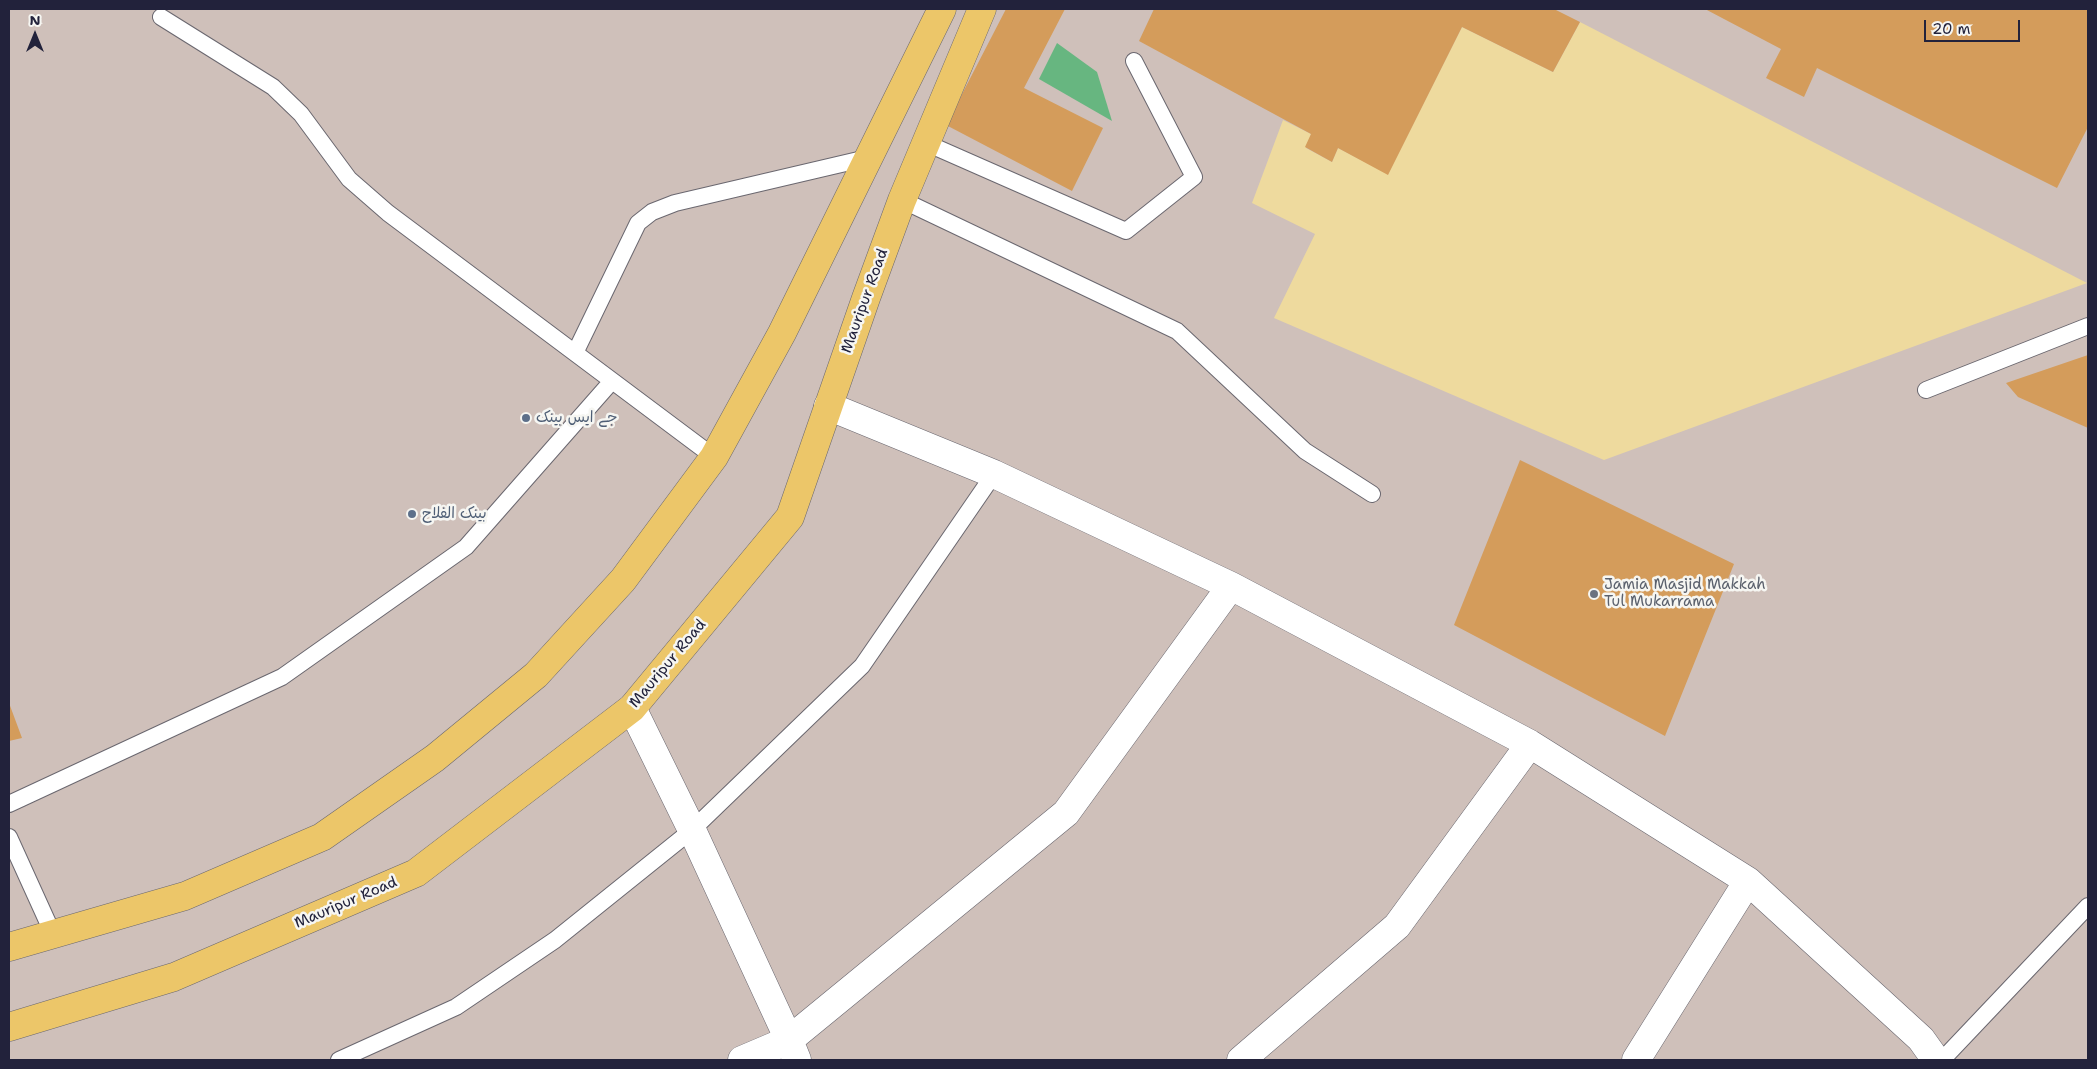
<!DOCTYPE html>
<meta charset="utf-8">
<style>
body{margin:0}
#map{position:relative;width:2097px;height:1069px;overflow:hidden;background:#efe7cf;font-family:"Shantell Sans",sans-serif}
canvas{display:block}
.frame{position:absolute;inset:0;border:10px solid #22223b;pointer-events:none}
.north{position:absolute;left:10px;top:10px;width:50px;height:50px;-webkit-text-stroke:4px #f6f6f2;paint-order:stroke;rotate:0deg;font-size:14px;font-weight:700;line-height:20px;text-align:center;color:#22223b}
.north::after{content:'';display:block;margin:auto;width:18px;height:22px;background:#22223b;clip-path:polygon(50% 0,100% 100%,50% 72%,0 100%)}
.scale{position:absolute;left:1924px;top:20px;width:96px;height:22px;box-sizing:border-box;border:2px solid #22223b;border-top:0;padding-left:6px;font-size:15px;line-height:18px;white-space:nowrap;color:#22223b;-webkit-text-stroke:4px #f6f6f2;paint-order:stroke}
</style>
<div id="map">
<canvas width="2097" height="1069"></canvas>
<div class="frame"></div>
<div class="north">N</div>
<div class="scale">20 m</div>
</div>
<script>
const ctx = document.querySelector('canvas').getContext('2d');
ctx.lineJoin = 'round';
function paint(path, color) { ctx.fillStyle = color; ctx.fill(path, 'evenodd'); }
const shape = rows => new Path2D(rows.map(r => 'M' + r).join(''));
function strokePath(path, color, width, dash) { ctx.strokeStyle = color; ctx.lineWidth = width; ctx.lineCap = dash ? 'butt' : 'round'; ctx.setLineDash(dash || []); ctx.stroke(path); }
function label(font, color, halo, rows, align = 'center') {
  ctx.font = font + ' "Shantell Sans","Playpen Sans Arabic",sans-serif'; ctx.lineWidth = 5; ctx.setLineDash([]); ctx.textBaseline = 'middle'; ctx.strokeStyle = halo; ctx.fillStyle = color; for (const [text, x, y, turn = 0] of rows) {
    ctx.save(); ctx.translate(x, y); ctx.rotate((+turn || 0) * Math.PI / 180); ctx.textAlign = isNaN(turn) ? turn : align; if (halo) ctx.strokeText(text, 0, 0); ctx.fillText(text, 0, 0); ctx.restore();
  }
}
paint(shape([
 [9,9,2088,9,2088,1058,2087,1060,9,1060]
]), '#cfc0ba');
paint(shape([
 [1057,43,1097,72,1112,121,1039,79]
]), '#67b680');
paint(shape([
 [1580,22,2087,283,1604,460,1274,318,1315,234,1252,203,1283,120,1311,134,1306,148,1332,162,1338,148,1388,174,1462,27,1553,72]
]), '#eeda9e');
paint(shape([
 [1006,9,1065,9,1024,88,1103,128,1072,191,946,125],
 [1154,9,1554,9,1580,22,1553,72,1462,27,1388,175,1338,148,1332,162,1305,147,1311,134,1139,41],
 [1705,9,2088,9,2088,127,2057,188,1817,68,1804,97,1766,78,1781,49],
 [2088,355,2088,428,2018,397,2006,383],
 [1520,460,1734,564,1665,736,1454,625],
 [9,703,22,738,9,741]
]), '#d49c5b');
const service = shape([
 [161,17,273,87,301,114,349,179,388,213,714,457],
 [926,143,1126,231,1194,177,1134,61],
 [902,200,1177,331,1305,451,1372,494],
 [575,353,638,223,652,212,675,203,867,158],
 [1926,390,2088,326],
 [9,804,282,677,466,547,612,381],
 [9,837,53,934],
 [339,1060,456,1007,555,940,692,830,862,666,994,474],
 [1942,1060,2088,906]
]);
const minor = shape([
 [828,406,994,474,1231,586,1530,744,1748,881,1921,1039,1936,1060],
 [632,708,692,830,789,1040,797,1060],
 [742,1060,789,1040,1066,813,1231,586],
 [1241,1060,1397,926,1530,744],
 [1636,1060,1748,881]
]);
const primary = shape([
 [9,947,185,896,322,837,435,758,536,675,623,580,714,457,782,333,942,9],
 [9,1027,174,977,416,873,632,708,790,517,866,298,902,200,982,9]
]);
strokePath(service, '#6a676f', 18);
strokePath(minor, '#6a676f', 29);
strokePath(primary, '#6a676f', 29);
strokePath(service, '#fff', 16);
strokePath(minor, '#fff', 28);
strokePath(primary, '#ecc669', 28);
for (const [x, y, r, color] of [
 [526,418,5,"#5c6f8a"],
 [412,514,5,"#5c6f8a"],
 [1594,594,5,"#6b7280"]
]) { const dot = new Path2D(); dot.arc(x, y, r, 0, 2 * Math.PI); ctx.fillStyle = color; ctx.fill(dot); strokePath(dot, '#f6f6f2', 2); }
label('15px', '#22223b', '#f6f6f2', [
 ["Mauripur Road",865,301,-70],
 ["Mauripur Road",668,664,-50],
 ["Mauripur Road",346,903,-23]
]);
label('15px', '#4e5e75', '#f6f6f2', [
 ["جے ایس بینک",536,418],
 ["بینک الفلاح",422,514]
], 'left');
label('15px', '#5b616d', '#f6f6f2', [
 ["Jamia Masjid Makkah",1604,585],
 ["Tul Mukarrama",1604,602]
], 'left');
</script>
